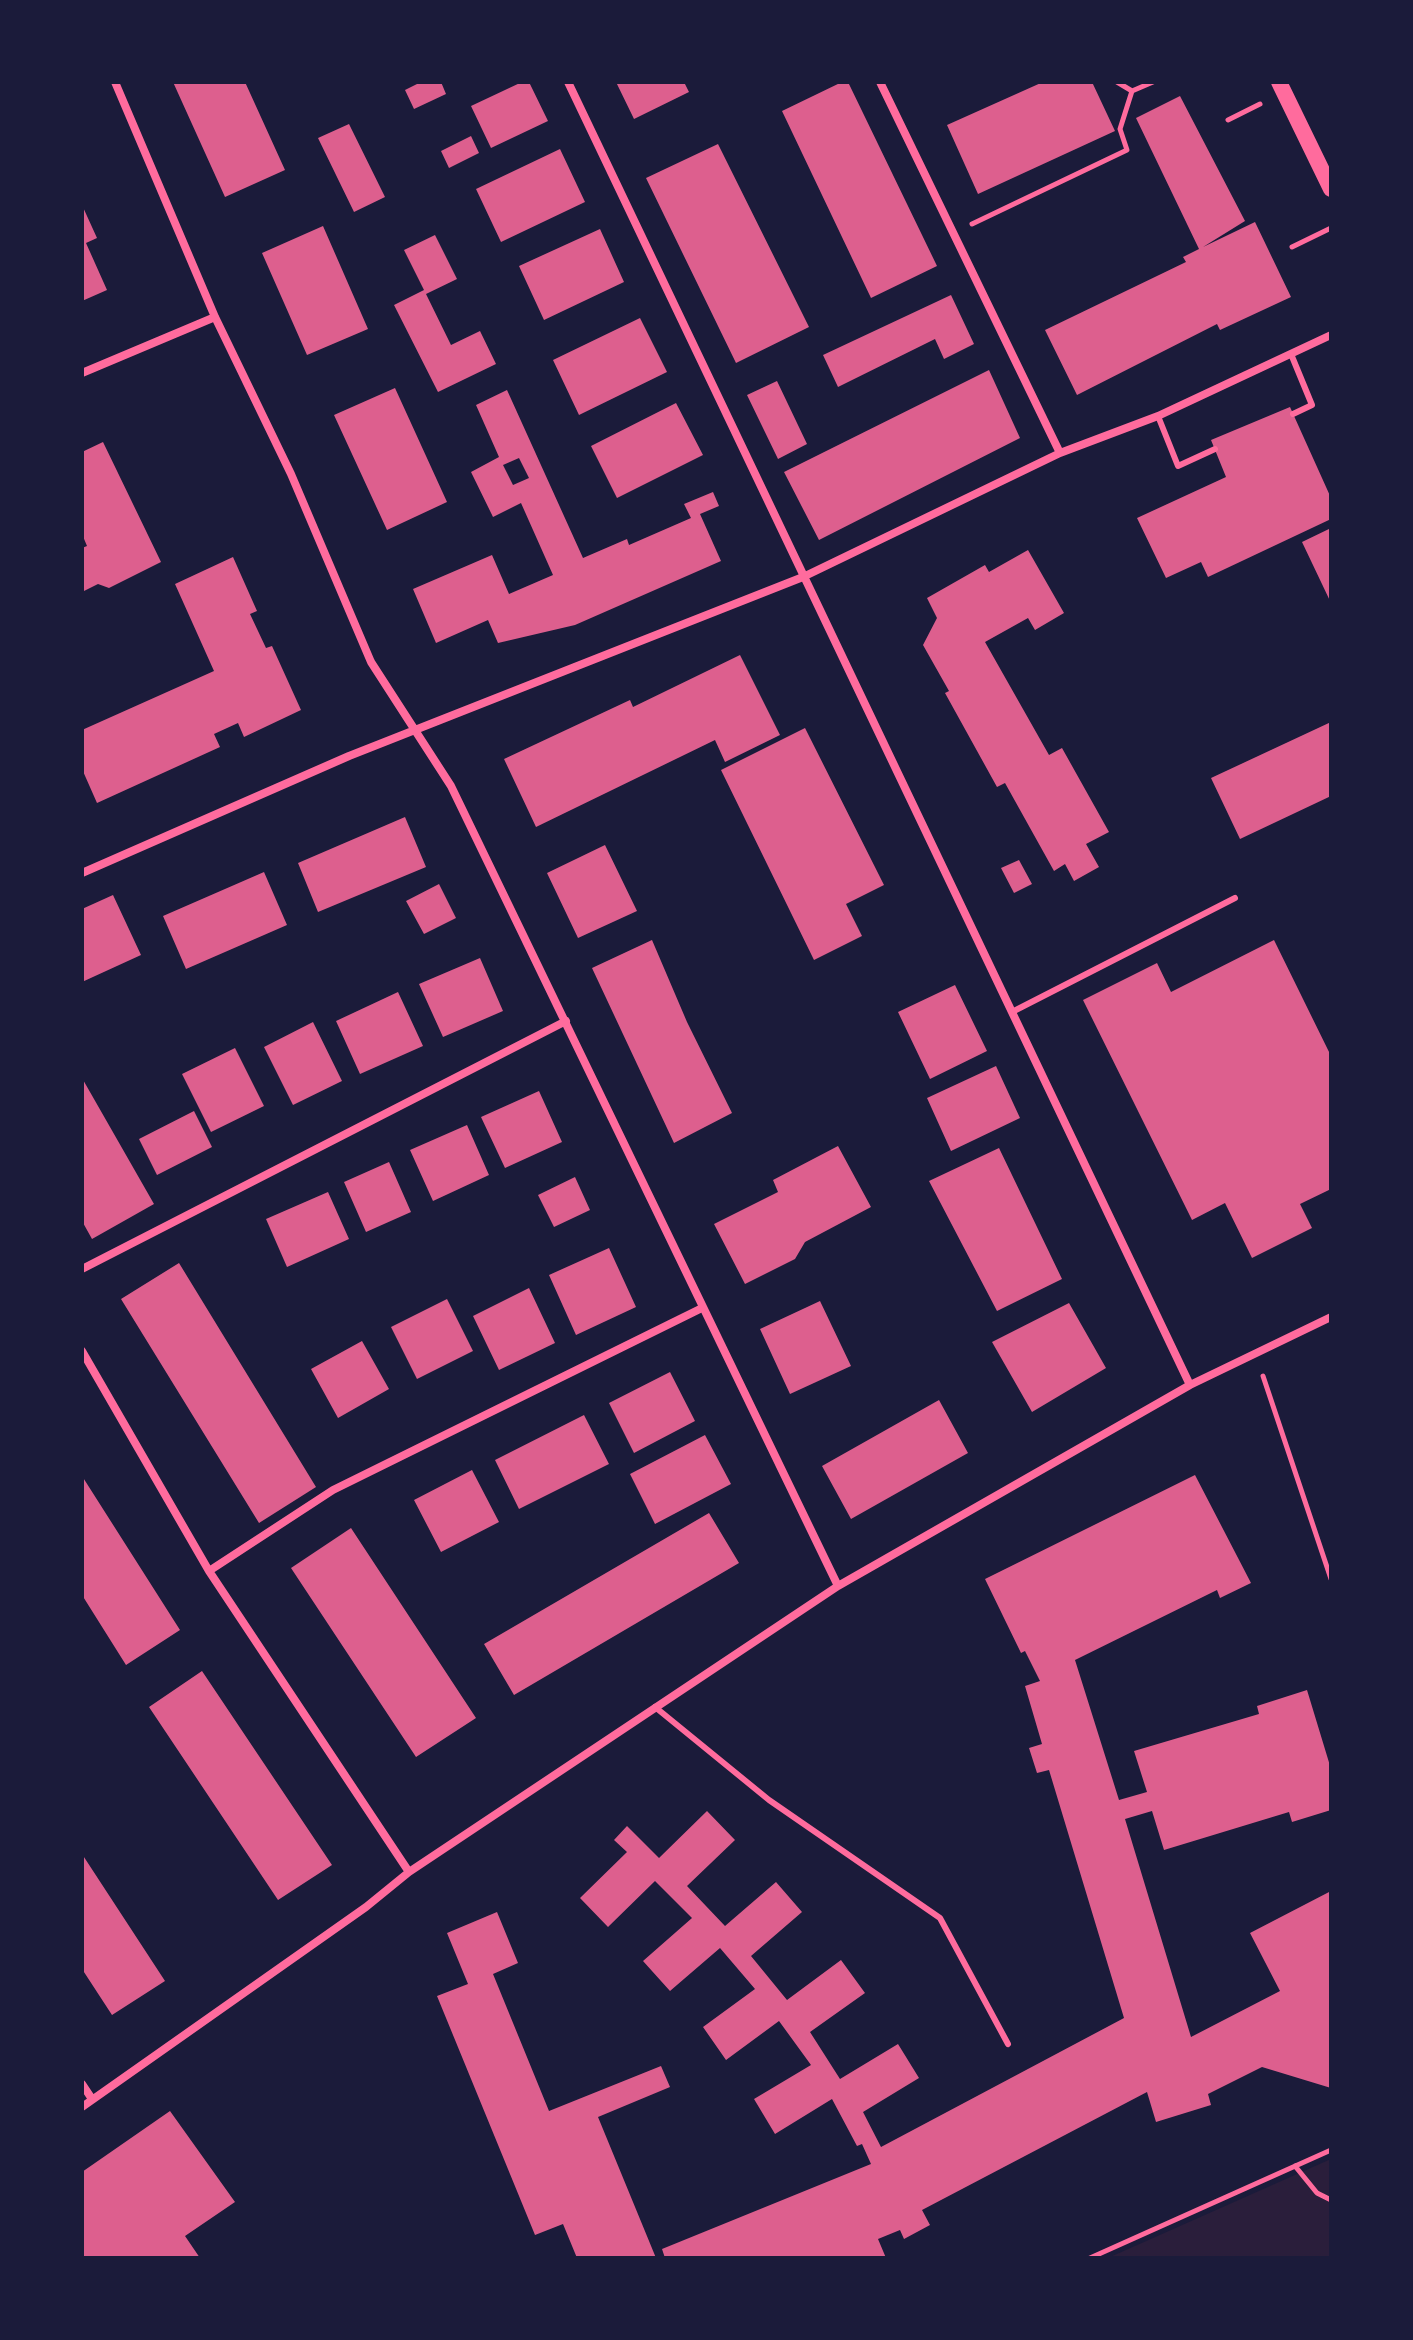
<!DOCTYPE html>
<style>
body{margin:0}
#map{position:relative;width:1413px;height:2340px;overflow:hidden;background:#1b1b3a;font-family:"PT Sans Narrow",sans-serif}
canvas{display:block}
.frame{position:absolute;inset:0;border:84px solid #1b1b3a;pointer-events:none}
</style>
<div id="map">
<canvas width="1413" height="2340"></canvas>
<div class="frame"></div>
</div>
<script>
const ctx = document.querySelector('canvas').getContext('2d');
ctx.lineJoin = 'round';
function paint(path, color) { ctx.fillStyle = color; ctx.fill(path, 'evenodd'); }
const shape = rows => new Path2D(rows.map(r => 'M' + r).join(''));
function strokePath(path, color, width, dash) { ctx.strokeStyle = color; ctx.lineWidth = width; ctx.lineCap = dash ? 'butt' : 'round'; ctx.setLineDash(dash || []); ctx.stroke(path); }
paint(shape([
 [1331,2159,1331,2258,1108,2258]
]), '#2a1e3b');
paint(shape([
 [173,82,245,82,285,170,225,197],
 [421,82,441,82,446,94,414,109,405,90],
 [522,82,529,82,548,121,491,148,471,106],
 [616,82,684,82,689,92,634,119],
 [842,82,848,82,937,266,871,298,782,111],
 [1043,82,1092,82,1115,131,978,194,947,125],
 [1180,96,1245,221,1203,247,1255,222,1291,297,1220,330,1217,324,1077,395,1045,330,1186,262,1183,257,1199,249,1136,118],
 [349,124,385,197,354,212,318,138],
 [471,136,479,153,449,168,441,151],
 [718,144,809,327,736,363,646,178],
 [560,149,585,202,501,242,476,189],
 [82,205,97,238,86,243,107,290,82,301],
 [323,226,368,329,307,355,262,253],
 [600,229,624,282,544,320,519,266],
 [435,235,457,279,426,294,451,345,480,331,496,364,438,392,394,305,424,290,404,250],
 [951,295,974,344,944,359,935,339,838,387,823,355],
 [640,318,667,372,579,415,553,360],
 [989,370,1020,438,819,540,784,472],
 [777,381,807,444,778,459,747,395],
 [395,388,447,502,387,530,334,415],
 [507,390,583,558,627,539,629,545,691,518,684,504,713,492,719,506,700,514,721,561,575,625,498,643,488,620,436,643,413,589,492,555,509,594,553,575,521,503,493,517,471,472,499,457,476,405],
 [519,458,529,478,513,485,503,465],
 [676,403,703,455,617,498,591,446],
 [1290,407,1331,498,1331,519,1208,577,1201,562,1166,578,1137,518,1226,477,1211,440],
 [103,442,161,562,109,588,98,584,82,592,82,548,87,546,82,534,82,452],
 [1331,528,1331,603,1302,542],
 [1028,550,1064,613,1035,630,1028,618,985,642,1049,755,1062,748,1109,832,1086,844,1099,867,1074,881,1065,864,1054,871,1005,783,997,787,945,693,949,691,923,645,937,618,927,598,985,565,989,572],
 [233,557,257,611,250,614,266,648,272,646,301,710,244,737,238,723,214,734,220,747,97,803,82,769,82,730,214,671,175,584],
 [740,655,780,735,725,762,715,740,536,827,504,759,630,700,633,707],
 [1331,722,1331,796,1240,839,1211,778],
 [805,728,884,885,846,904,862,936,814,960,721,770],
 [405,817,426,867,318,912,298,863],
 [605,845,637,911,578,938,547,873],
 [1019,860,1032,884,1014,893,1001,868],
 [264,872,287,925,186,969,163,916],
 [439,884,456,918,424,934,406,901],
 [113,895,141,955,82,982,82,909],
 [652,940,687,1022,732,1113,674,1143,592,968],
 [1274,940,1331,1056,1331,1189,1300,1204,1312,1228,1252,1258,1225,1203,1192,1220,1083,1000,1157,963,1171,992],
 [480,958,503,1011,443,1037,419,984],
 [955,985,987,1051,930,1079,898,1012],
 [398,992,423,1046,360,1074,336,1021],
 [313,1022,342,1081,293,1105,264,1047],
 [235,1048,264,1106,211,1132,182,1074],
 [996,1066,1020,1118,951,1151,927,1098],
 [82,1078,154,1204,92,1239,82,1221],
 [539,1091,562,1142,505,1168,481,1117],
 [194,1111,212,1147,157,1175,139,1139],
 [467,1125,489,1175,433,1201,410,1150],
 [838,1146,871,1207,805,1242,795,1259,745,1284,714,1224,778,1192,773,1180],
 [999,1148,1062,1279,997,1311,929,1181],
 [389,1162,411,1212,366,1232,344,1182],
 [575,1177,590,1210,554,1227,538,1195],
 [328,1192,349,1239,287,1267,266,1219],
 [609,1248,636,1307,576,1335,549,1275],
 [179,1263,316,1487,259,1523,121,1299],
 [529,1288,555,1343,499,1370,473,1316],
 [447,1299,473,1351,417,1379,391,1327],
 [820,1301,851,1366,790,1394,760,1329],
 [1069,1303,1106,1368,1032,1412,992,1342],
 [362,1341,389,1389,338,1418,311,1369],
 [670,1372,695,1421,634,1453,609,1403],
 [939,1400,968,1453,851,1519,822,1466],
 [584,1415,609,1464,519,1509,495,1460],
 [705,1435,731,1484,655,1524,630,1474],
 [472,1470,499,1522,441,1552,414,1500],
 [1195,1475,1251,1583,1220,1598,1217,1590,1075,1660,1119,1800,1147,1792,1134,1751,1259,1714,1257,1706,1307,1690,1331,1769,1331,1810,1292,1822,1289,1812,1164,1850,1152,1811,1125,1819,1191,2037,1280,1991,1250,1933,1331,1891,1331,2088,1262,2067,1208,2094,1211,2105,1156,2122,1147,2092,922,2210,930,2225,904,2239,900,2230,878,2239,886,2258,665,2258,662,2249,871,2164,862,2144,857,2146,832,2099,775,2134,754,2099,811,2065,779,2021,726,2060,703,2027,755,1989,720,1948,670,1991,643,1961,692,1918,655,1881,608,1927,580,1898,627,1852,614,1840,627,1826,659,1858,707,1811,735,1840,687,1886,725,1926,776,1882,802,1912,751,1956,787,2000,841,1960,865,1993,810,2032,840,2079,898,2044,919,2078,863,2112,881,2147,1124,2018,1049,1770,1037,1773,1029,1748,1042,1744,1025,1686,1040,1681,1025,1651,1021,1653,985,1579],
 [82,1476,180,1630,126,1665,82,1595],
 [709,1513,739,1563,514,1695,484,1644],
 [351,1528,476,1718,416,1757,291,1568],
 [202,1671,332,1865,278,1900,149,1707],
 [82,1854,165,1981,112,2015,82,1969],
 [497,1912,518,1963,493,1974,549,2111,661,2066,670,2087,598,2117,656,2258,577,2258,563,2224,535,2235,437,1996,468,1984,447,1933],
 [170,2111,235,2202,185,2236,200,2258,82,2258,82,2172]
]), '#dd5f8e');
strokePath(shape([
 [1117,82,1132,91,1153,82],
 [1228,120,1260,104],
 [972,224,1127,150,1120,129,1132,91],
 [1292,247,1331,228],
 [1263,1376,1331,1579],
 [1295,2166,1317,2193,1331,2200],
 [1090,2258,1331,2150]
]), '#ff6b9d', 5);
strokePath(shape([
 [1291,354,1312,405,1293,414],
 [1158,416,1178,466,1215,449],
 [1012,1012,1235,898],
 [655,1707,769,1800,940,1918,1008,2044]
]), '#ff6b9d', 6);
strokePath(shape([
 [115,82,215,317,291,474,371,662,451,786,838,1586],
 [568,82,1190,1385],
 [880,82,1060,453],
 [82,373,215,317],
 [82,873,349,756,803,577,1060,453,1158,416,1331,335],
 [82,1269,566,1021],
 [82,1351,209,1571,409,1872],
 [209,1571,333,1490,702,1308],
 [82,2084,92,2099],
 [82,2107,366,1907,409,1872,838,1586,1190,1385,1331,1317]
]), '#ff6b9d', 8);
strokePath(shape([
 [1279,82,1331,189]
]), '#ff6b9d', 16);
</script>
